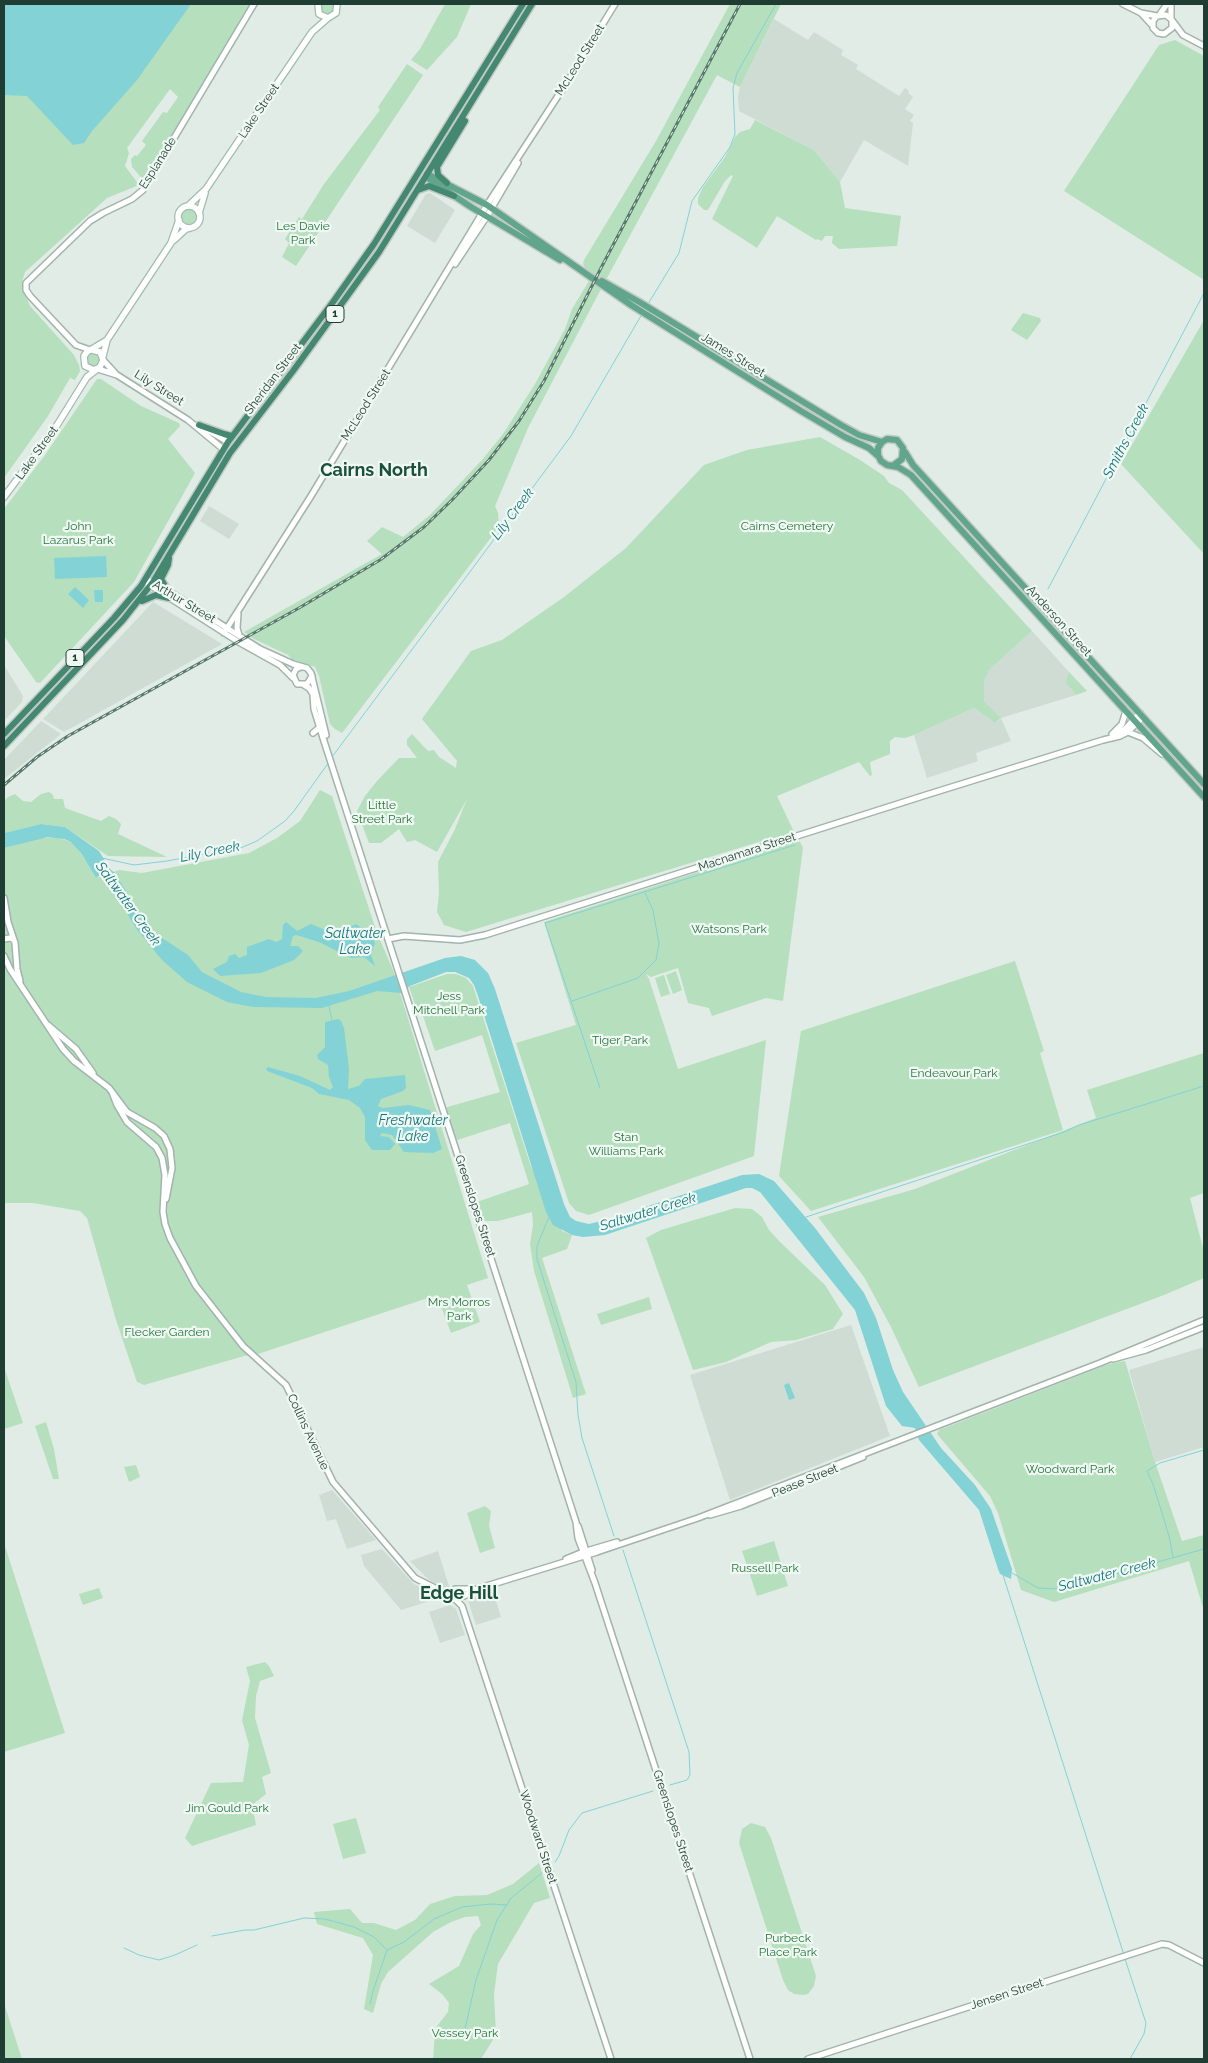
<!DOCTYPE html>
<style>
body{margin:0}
#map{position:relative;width:1208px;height:2063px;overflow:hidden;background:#e0ece5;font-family:Raleway,sans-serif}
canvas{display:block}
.frame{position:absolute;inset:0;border:5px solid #1f3d32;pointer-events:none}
</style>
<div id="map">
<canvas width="1208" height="2063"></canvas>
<div class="frame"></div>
</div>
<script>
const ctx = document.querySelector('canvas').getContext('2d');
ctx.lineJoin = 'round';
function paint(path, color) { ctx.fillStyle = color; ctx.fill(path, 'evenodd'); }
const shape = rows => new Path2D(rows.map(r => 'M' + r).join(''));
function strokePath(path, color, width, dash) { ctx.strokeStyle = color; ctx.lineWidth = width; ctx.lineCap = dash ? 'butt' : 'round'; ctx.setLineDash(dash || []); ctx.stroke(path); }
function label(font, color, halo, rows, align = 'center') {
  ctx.font = font + ' Raleway,sans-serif'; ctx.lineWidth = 4.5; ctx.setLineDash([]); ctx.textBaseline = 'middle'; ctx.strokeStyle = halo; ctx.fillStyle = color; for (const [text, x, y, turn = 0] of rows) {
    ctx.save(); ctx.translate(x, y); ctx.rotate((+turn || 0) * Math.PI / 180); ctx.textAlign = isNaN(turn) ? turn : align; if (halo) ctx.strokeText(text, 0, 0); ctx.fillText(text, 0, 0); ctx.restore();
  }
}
paint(shape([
 [774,19,808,40,814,32,843,50,841,55,858,65,856,69,899,96,905,88,909,91,908,93,913,97,905,109,914,115,910,121,913,123,908,166,864,140,840,182,814,150,739,111,738,97,740,87],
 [430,193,455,210,435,243,407,226,426,194],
 [209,506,239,524,229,539,200,521],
 [153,602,222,644,64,732,43,719],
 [1032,631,1069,672,1065,682,1076,695,1001,718,1011,741,976,753,978,761,927,778,914,735,974,708,995,723,1001,719,984,701,984,681,989,670],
 [4,665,23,696,22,702,4,721],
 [41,721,61,734,4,779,4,760],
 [851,1325,890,1436,730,1500,690,1375],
 [1204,1347,1204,1447,1155,1462,1129,1370],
 [332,1490,376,1540,347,1549,336,1519,327,1521,319,1495],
 [382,1549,414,1584,431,1592,434,1596,433,1600,401,1610,364,1566,361,1555],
 [438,1551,449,1586,447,1589,429,1580,410,1561],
 [493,1591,501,1617,476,1625,468,1600],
 [450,1605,456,1609,465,1635,440,1643,429,1612]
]), '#cedcd4');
paint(shape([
 [4,4,251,4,145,182,132,167,131,159,135,155,137,156,146,145,142,141,163,112,167,113,178,97,170,89,127,148,129,153,125,166,139,185,107,198,25,272,22,282,24,292,30,306,74,355,79,365,80,371,75,380,70,378,48,416,4,478],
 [321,4,334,4,335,10,328,16,321,12],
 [445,4,471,4,457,37,427,70,411,60,420,49],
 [730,4,781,4,740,87,717,75,607,278,601,279,586,270,583,264,584,260,656,141],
 [1175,40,1204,56,1204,280,1064,191,1159,45],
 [407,64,423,75,296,266,282,257,289,243,285,239,299,217,302,219,324,184,380,110,378,107],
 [755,120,814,150,840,182,845,208,901,216,897,246,839,249,832,243,833,236,825,236,822,241,817,239,816,240,777,216,757,248,712,219,733,176,731,175,725,181,708,210,704,210,698,204,698,198,703,187,725,157,735,137,740,132,750,129],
 '181 217a8 8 0 1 1 16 0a8 8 0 1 1-16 0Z',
 [589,281,601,289,528,428,495,506,498,513,499,527,342,733,335,729,330,724,319,676,315,667,293,660,288,655,254,639,244,632,382,554,367,541,382,527,403,537,430,515,482,460,503,434,535,384,565,329,572,309],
 [1023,313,1040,318,1041,321,1027,340,1011,330],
 [1204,320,1204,554,1121,464],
 '86 360a7 7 0 1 1 14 0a7 7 0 1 1-14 0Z',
 [97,379,101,379,141,406,179,423,180,426,168,439,195,473,134,582,40,683,36,682,4,636,4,509,45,455],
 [820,437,860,460,884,476,889,483,902,490,1032,631,989,670,984,681,984,701,1001,718,995,723,974,708,914,735,905,738,895,737,890,741,890,754,870,762,872,775,870,776,859,762,777,796,795,834,762,841,466,932,444,925,437,912,439,893,438,862,455,829,467,799,437,852,415,840,407,842,399,829,381,843,369,843,357,811,365,796,377,781,399,758,417,758,407,745,407,739,412,734,428,751,434,750,439,757,456,768,457,761,422,719,471,651,502,640,564,597,626,548,704,465,747,450],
 [1069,672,1087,691,1076,695,1065,682],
 [320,790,332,796,377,933,393,970,488,1278,467,1285,480,1322,451,1333,437,1295,258,1354,244,1356,144,1385,137,1382,116,1320,87,1218,80,1211,33,1203,4,1203,4,848,41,838,56,837,71,842,77,847,96,878,119,870,142,873,249,853,277,838,300,821],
 [49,792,53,795,54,799,63,799,65,808,101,821,109,816,116,819,121,824,118,834,167,857,108,856,65,827,41,824,4,833,4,801,8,797,15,794,23,801,31,802,41,794],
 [794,841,800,842,803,848,783,1001,766,998,712,1016,709,1008,688,1003,678,968,651,977,646,974,649,979,678,1069,766,1040,754,1156,589,1215,576,1211,569,1203,516,1043,576,1025,544,922],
 [1015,961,1044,1051,1040,1053,1063,1130,811,1211,779,1176,801,1031],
 [676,971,682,990,673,994,666,975],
 [447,974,456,974,466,978,473,986,530,1164,562,1231,572,1235,567,1249,542,1258,586,1394,573,1398,534,1271,530,1244,533,1225,532,1212,498,1221,479,1221,474,1203,529,1184,510,1123,454,1141,444,1108,500,1092,482,1035,435,1051,422,1013,417,1010,409,987],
 [664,975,670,994,661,997,655,978],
 [1204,1053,1204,1193,1190,1198,1204,1252,1204,1278,1164,1295,919,1387,891,1327,864,1277,818,1217,915,1189,1096,1118,1087,1090],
 [735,1208,752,1209,762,1217,769,1230,780,1242,825,1285,843,1314,833,1329,796,1340,771,1342,726,1362,693,1370,646,1238,661,1230],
 [649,1297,652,1309,601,1325,597,1314],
 [1125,1361,1155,1462,1182,1541,1204,1535,1204,1611,1189,1561,1054,1602,1021,1590,998,1513,990,1496,937,1434,939,1430,1109,1364],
 [4,1367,23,1423,4,1429],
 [46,1422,54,1449,59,1479,53,1479,35,1426],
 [136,1465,140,1477,129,1482,124,1467],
 [485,1506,491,1511,489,1526,495,1548,480,1553,467,1513],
 [774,1541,788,1586,757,1596,742,1551],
 [4,1543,65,1733,4,1752],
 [99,1588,103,1598,83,1605,79,1594],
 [265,1662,269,1666,274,1676,260,1681,256,1696,255,1718,271,1773,262,1777,266,1794,252,1805,256,1825,192,1846,185,1838,211,1783,243,1782,249,1745,242,1720,250,1681,246,1667],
 [356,1818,366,1853,343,1859,333,1824],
 [751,1823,765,1827,771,1838,816,1976,814,1986,808,1994,803,1995,794,1994,788,1990,783,1980,739,1843,742,1829],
 [539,1863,550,1898,534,1903,498,1964,494,1994,496,2035,481,2059,433,2059,435,2033,437,2026,448,2012,449,2003,442,1994,429,1984,459,1966,473,1934,481,1925,478,1916,465,1917,451,1922,433,1932,388,1972,381,1984,373,2013,364,2009,373,1955,363,1938,317,1924,314,1912,350,1909,362,1923,374,1923,396,1930,415,1920,430,1904,455,1896,487,1895,513,1884],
 [4,2003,22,2059,4,2059]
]), '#b6dfbd');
paint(shape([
 [4,4,191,4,137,80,92,131,84,143,73,145,27,96,4,95],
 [106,556,107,577,55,579,54,558],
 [75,587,89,600,83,608,68,594],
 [94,590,103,590,103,602,95,602],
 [41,824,65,827,99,851,110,869,115,873,144,922,153,932,188,955,202,972,241,992,266,997,316,998,349,991,445,958,461,956,475,960,488,973,495,989,564,1204,570,1217,576,1221,589,1224,609,1219,742,1175,759,1174,774,1181,815,1228,864,1293,876,1318,893,1370,903,1392,941,1448,975,1485,991,1509,1012,1569,1011,1579,1000,1574,998,1569,979,1510,919,1440,915,1428,902,1426,886,1406,855,1310,760,1192,752,1188,746,1188,605,1235,583,1237,572,1235,553,1225,546,1212,478,996,474,985,469,978,455,972,446,972,410,986,401,993,377,991,322,1008,253,1007,227,1002,187,982,162,960,136,928,102,872,96,868,100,875,96,878,81,853,71,842,64,839,48,837,4,848,4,833],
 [286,922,297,931,311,924,328,931,348,928,356,924,372,935,375,943,371,955,375,966,364,957,351,958,319,942,296,935,293,936,290,946,298,946,303,951,294,960,261,973,220,976,213,969,227,962,229,956,235,954,239,958,247,955,247,947,269,939,276,942,282,939,283,925],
 [338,1019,341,1021,344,1028,349,1069,348,1089,359,1086,365,1079,405,1075,406,1088,403,1091,381,1099,378,1106,383,1108,409,1105,430,1110,442,1149,433,1153,404,1152,392,1135,382,1133,380,1136,389,1137,395,1144,390,1150,372,1150,365,1140,365,1117,360,1108,349,1100,319,1094,312,1088,267,1071,266,1069,268,1067,300,1076,330,1090,333,1087,329,1077,328,1065,318,1059,317,1055,325,1047,325,1022],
 [789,1383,795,1398,789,1400,784,1385]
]), '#83d2d6');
strokePath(shape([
 [648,304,679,253,692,201,730,147,735,134,733,88,737,73,776,4],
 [1048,589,1204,293],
 [332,757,571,436,642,314],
 [102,858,134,865,167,861,243,847,257,841,285,821,294,811,329,762],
 [572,1001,638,978,656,960,659,944,653,910,645,893],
 [329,1006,332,1020],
 [600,1088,545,923,795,845],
 [549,1217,537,1246,537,1259,576,1382,578,1415,582,1438,614,1536],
 [806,1217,1064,1132,1079,1125,1204,1086],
 [623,1550,689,1752,690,1775,687,1780,670,1785],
 [1173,1557,1169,1536,1153,1484,1147,1471,1160,1463,1204,1450],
 [1012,1573,1038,1588,1061,1589,1204,1549],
 [1003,1575,1124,1955],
 [555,1862,559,1856,569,1830,582,1813,653,1791],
 [212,1936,245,1930,254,1930,304,1918,325,1919,354,1927,374,1937,386,1949],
 [124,1948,139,1955,159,1960,175,1955,197,1945],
 [1125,1959,1146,2023,1144,2034,1130,2059],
 [370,2004,373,1991,387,1950,404,1942,434,1919,462,1907,490,1904,507,1905],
 [465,2029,476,1980,497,1920,511,1898,542,1873]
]), '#83d2d6', 1);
const tertiary = shape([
 [1123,4,1141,13,1157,16],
 [1171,4,1171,18],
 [1141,13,1153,26],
 [1160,14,1167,4],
 [1172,22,1172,28,1164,34,1158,33,1153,28,1153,21,1157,16,1166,15,1171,19,1183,35,1204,46],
 [455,264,487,216,518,163],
 [90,350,76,345,30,296,26,290,26,283,90,221,103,213,132,199,143,190,254,4],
 [103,360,115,373],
 [98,369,117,375,188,420,223,449],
 [206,429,228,442],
 [145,580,153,582,181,599,260,649,293,664,307,668,311,673,326,735],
 [148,584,237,641,280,665,293,678],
 [238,614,237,628,239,635],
 [224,633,311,496,487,205,571,76,615,4],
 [301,667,296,669,293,675,297,684,307,684,312,676],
 [304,685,309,688,313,694,314,709,323,738,576,1522,578,1538,595,1583,750,2059],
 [1128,732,1143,738,1162,754],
 [313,733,320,727],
 [1112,734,1122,724,1126,711],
 [1112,735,1125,729,1140,713],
 [4,898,8,922,15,943,17,969,20,981],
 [4,939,10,938,14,940],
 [388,939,404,936,460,940,485,935,926,795,1103,740,1120,736,1128,732,1143,717],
 [4,956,10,969,63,1049,74,1061,109,1088,127,1112,155,1128,164,1136,170,1149,172,1168,166,1199],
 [48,1025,76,1049,93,1073],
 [112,1092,117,1105,127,1122,156,1147,162,1158,165,1175,163,1212,165,1224,170,1238,196,1286,243,1346,286,1385,333,1482,415,1578,453,1597,462,1606,611,2059],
 [1113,1359,1146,1350,1204,1327],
 [710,1515,741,1506,863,1457],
 [578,1526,592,1570],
 [566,1559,583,1552,617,1542],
 [464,1596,480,1588,597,1552,698,1518,1100,1363,1204,1320],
 [453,1597,453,1592,455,1589,474,1589],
 [808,2059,1162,1944,1169,1945,1204,1963]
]);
const secondary = shape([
 [318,4,319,14,328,18,336,13,337,4],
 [188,206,206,189,312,32,328,18],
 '178 217a11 11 0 1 1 22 0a11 11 0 1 1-22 0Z',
 [199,213,205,193],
 [174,240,186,229,190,228],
 [92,350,100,352,103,360,100,367,94,370,85,366,84,356,87,352,107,340],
 [103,356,107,340,171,243,179,220],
 [4,497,54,430,87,377,96,370]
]);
const primary = shape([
 [427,174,487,205,631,305,801,411,845,437,869,448,878,456],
 [426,177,471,207,560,260],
 [602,281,641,303,841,425,859,435,882,442],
 [905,452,913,465,1204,784],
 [894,465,902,459,903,448,897,440,887,439,882,442,878,448,878,455,881,461,887,465,898,467,911,475,1204,797]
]);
const trunk = shape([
 [447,183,438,175,437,167,465,121],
 [418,190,429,186,454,196],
 [199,425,224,434,232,436],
 [168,591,161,579,168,565,169,558],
 [142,601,156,595,169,598],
 [4,734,114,618,141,586,228,442,333,302,374,244,523,4],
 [4,746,123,620,153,582,230,453,293,371,379,252,532,4]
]);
strokePath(tertiary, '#a2b4ac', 8);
strokePath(secondary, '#a0bcaf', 8);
strokePath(primary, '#c0c9c6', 9);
strokePath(trunk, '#c0c9c6', 9);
strokePath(tertiary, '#fff', 5);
strokePath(secondary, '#fff', 5.5);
strokePath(primary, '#60a58c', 6);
strokePath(trunk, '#448872', 6);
const rail = shape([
 [4,785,37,757,68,736,299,608,380,560,424,527,452,500,489,460,519,421,544,381,601,268,740,4]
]);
strokePath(rail, '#59796d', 3);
strokePath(rail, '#f0f8f3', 1, [4]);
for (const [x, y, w] of [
 [335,314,18],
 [75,658,18]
]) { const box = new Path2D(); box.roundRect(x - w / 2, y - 8.5, w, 17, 4); ctx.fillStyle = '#f0f8f3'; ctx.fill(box); strokePath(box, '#1f3d32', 1); }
label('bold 11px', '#1f3d32', null, [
 ["1",335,314],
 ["1",75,658]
]);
label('12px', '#1f3d32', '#f0f8f3', [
 ["McLeod Street",580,60,-58],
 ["Lake Street",259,111,-56],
 ["Esplanade",158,163,-58],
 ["James Street",733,355,32],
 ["Sheridan Street",273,379,-53],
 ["Lily Street",159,388,32],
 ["McLeod Street",366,405,-58],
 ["Lake Street",37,453,-54],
 ["Arthur Street",184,602,31],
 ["Anderson Street",1059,621,48],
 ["Macnamara Street",747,852,-18],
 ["Greenslopes Street",475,1206,72],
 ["Collins Avenue",308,1432,65],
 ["Pease Street",805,1481,-22],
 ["Greenslopes Street",673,1821,72],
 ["Woodward Street",538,1837,72],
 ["Jensen Street",1007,1994,-18]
]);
label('12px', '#26773d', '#f0f8f3', [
 ["Les Davie",303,226],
 ["Park",303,240],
 ["John",78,526],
 ["Lazarus Park",78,540],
 ["Cairns Cemetery",787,526],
 ["Little",382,805],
 ["Street Park",382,819],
 ["Watsons Park",729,929],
 ["Jess",449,996],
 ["Mitchell Park",449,1010],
 ["Tiger Park",620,1040],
 ["Endeavour Park",954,1073],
 ["Stan",626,1137],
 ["Williams Park",626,1151],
 ["Mrs Morros",459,1302],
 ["Park",459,1316],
 ["Flecker Garden",167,1332],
 ["Woodward Park",1070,1469],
 ["Russell Park",765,1568],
 ["Jim Gould Park",227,1808],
 ["Purbeck",788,1938],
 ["Place Park",788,1952],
 ["Vessey Park",465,2033]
]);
label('italic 14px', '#15777e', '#f0f8f3', [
 ["Smiths Creek",1126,441,-62],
 ["Lily Creek",513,514,-53],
 ["Lily Creek",210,852,-11],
 ["Saltwater Creek",128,904,54],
 ["Saltwater",355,934],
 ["Lake",355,950],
 ["Freshwater",413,1121],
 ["Lake",413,1137],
 ["Saltwater Creek",648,1212,-17],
 ["Saltwater Creek",1107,1575,-14]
]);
label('bold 18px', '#19513e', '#f0f8f3', [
 ["Cairns North",374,471],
 ["Edge Hill",459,1594]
]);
</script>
